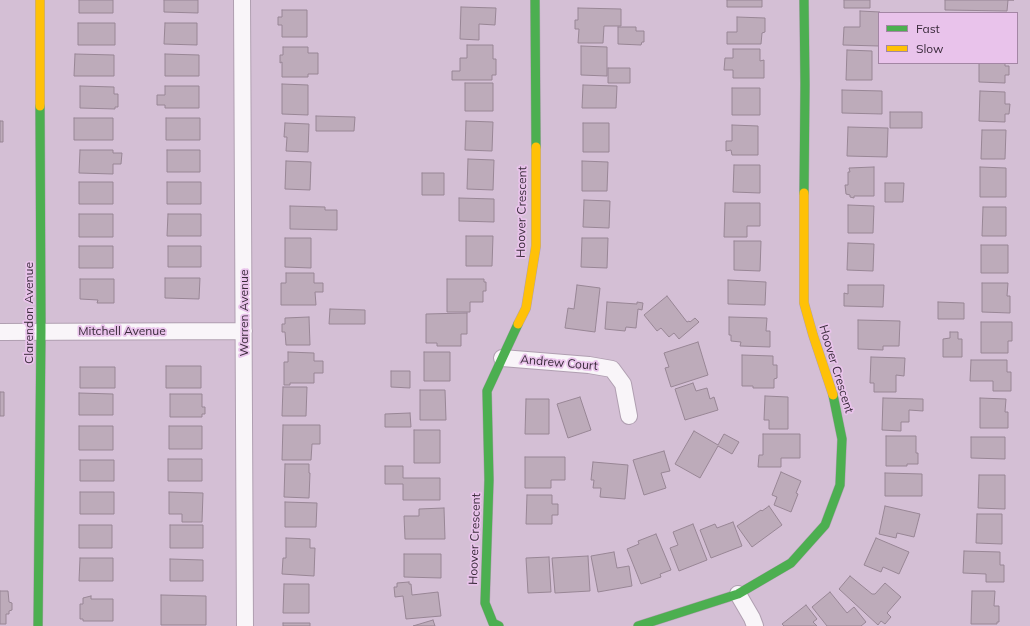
<!DOCTYPE html>
<style>
body{margin:0}
#map{position:relative;width:1030px;height:626px;overflow:hidden;background:#d4bfd5;font-family:Mulish,sans-serif}
canvas{display:block}
.legend{position:absolute;left:878px;top:12px;width:140px;height:52px;box-sizing:border-box;background:#e9c3eb;border:1px solid #a386a4;margin:0;padding:5px 7px;list-style:none;font-size:12px;color:#392a3a}
.legend li{display:flex;align-items:center;gap:8px;height:20px}
.legend b{width:20px;border:1px solid #a386a4}
</style>
<div id="map">
<canvas width="1030" height="626"></canvas>
<ul class="legend">
<li><b style="height:5px;background:#4caf50"></b>Fast</li>
<li><b style="height:5px;background:#ffc107"></b>Slow</li>
</ul>
</div>
<script>
const ctx = document.querySelector('canvas').getContext('2d');
ctx.lineJoin = 'round';
function paint(path, color) { ctx.fillStyle = color; ctx.fill(path, 'evenodd'); }
const shape = rows => new Path2D(rows.map(r => 'M' + r).join(''));
function strokePath(path, color, width, dash) { ctx.strokeStyle = color; ctx.lineWidth = width; ctx.lineCap = dash ? 'butt' : 'round'; ctx.setLineDash(dash || []); ctx.stroke(path); }
function label(font, color, halo, rows, align = 'center') {
  ctx.font = font + ' Mulish,sans-serif'; ctx.lineWidth = 3.5; ctx.setLineDash([]); ctx.textBaseline = 'middle'; ctx.strokeStyle = halo; ctx.fillStyle = color; for (const [text, x, y, turn = 0] of rows) {
    ctx.save(); ctx.translate(x, y); ctx.rotate((+turn || 0) * Math.PI / 180); ctx.textAlign = isNaN(turn) ? turn : align; if (halo) ctx.strokeText(text, 0, 0); ctx.fillText(text, 0, 0); ctx.restore();
  }
}
const building = shape([
 [79,0,113,0,113,13,79,13,79,0],
 [164,0,198,0,198,13,164,12,164,0],
 [727,0,762,0,762,7,727,7,727,0],
 [844,0,870,0,870,8,844,8,844,0],
 [945,0,1014,0,1008,0,1007,11,945,10,945,0],
 [461,7,496,8,495,25,479,24,479,40,460,39,461,7],
 [578,8,621,9,621,26,604,26,603,43,578,43,579,29,575,29,575,20,578,20,578,8],
 [282,10,307,10,307,37,282,37,282,25,278,25,278,17,282,17,282,10],
 [860,11,880,12,879,13,879,46,843,45,844,27,860,27,860,11],
 [737,17,765,18,765,32,762,33,761,44,727,44,727,32,737,32,737,17],
 [78,23,115,23,115,45,78,45,78,23],
 [165,23,197,23,197,45,164,44,165,23],
 [618,27,636,27,636,31,644,31,644,42,642,42,641,45,618,44,618,27],
 [467,45,493,45,493,59,496,59,496,75,492,75,492,80,452,80,452,71,460,71,460,58,467,58,467,45],
 [581,46,607,47,607,76,581,75,581,46],
 [283,47,308,47,308,53,318,53,318,74,308,74,308,77,282,77,282,62,280,63,280,55,283,55,283,47],
 [733,49,760,49,760,61,764,60,764,78,733,78,733,70,724,70,725,58,733,58,733,49],
 [847,50,872,51,872,80,846,80,847,50],
 [75,54,114,55,114,76,74,76,75,54],
 [165,54,199,55,199,76,165,76,165,54],
 [979,63,1005,63,1005,66,1009,66,1009,75,1005,75,1005,83,979,82,979,63],
 [608,68,630,68,630,83,608,83,608,68],
 [465,83,493,83,493,111,465,111,465,83],
 [282,84,308,85,308,115,282,114,282,84],
 [583,85,617,86,616,108,582,108,583,85],
 [80,86,114,87,114,94,118,94,118,107,115,107,115,109,80,108,80,86],
 [165,86,199,86,199,108,165,108,165,105,157,105,157,95,165,95,165,86],
 [732,88,760,88,760,115,732,115,732,88],
 [842,90,882,91,882,114,842,113,842,90],
 [980,91,1005,92,1005,104,1010,104,1009,114,1005,114,1005,122,979,121,980,91],
 [890,112,922,112,922,128,890,128,890,112],
 [316,116,355,117,354,131,316,131,316,116],
 [74,118,113,118,113,140,74,140,74,118],
 [166,118,200,118,200,140,166,140,166,118],
 [0,121,3,121,3,142,0,142,0,121],
 [466,121,493,122,492,151,465,150,466,121],
 [285,123,309,124,308,152,286,151,287,137,284,137,285,123],
 [583,123,609,123,609,152,583,152,583,123],
 [732,125,758,126,758,155,732,155,731,150,726,151,726,141,732,141,732,125],
 [848,127,888,128,887,157,847,156,848,127],
 [982,130,1006,130,1005,159,981,159,982,130],
 [80,150,113,150,113,153,122,153,121,164,113,164,113,174,79,173,80,150],
 [167,150,200,150,200,172,167,172,167,150],
 [468,159,494,160,493,190,467,189,468,159],
 [286,161,311,162,310,190,285,189,286,161],
 [582,161,608,162,607,191,582,191,582,161],
 [734,165,760,165,760,193,733,192,734,165],
 [874,167,874,196,854,196,854,198,850,197,850,195,846,194,845,185,848,185,848,172,850,172,849,168,874,167],
 [980,167,1006,168,1006,197,980,197,980,167],
 [422,173,444,173,444,195,422,195,422,173],
 [79,182,113,182,113,204,79,204,79,182],
 [167,182,201,182,201,204,167,204,167,182],
 [885,183,904,183,903,202,885,202,885,183],
 [459,198,494,199,494,222,459,221,459,198],
 [584,200,610,201,609,228,583,227,584,200],
 [725,203,760,203,760,226,747,226,747,237,724,237,725,203],
 [848,205,874,206,873,233,848,233,848,205],
 [290,206,325,207,325,210,337,210,337,230,290,229,290,206],
 [983,207,1006,207,1006,236,982,236,983,207],
 [79,214,113,214,113,237,79,237,79,214],
 [168,214,201,214,201,236,167,236,168,214],
 [466,236,493,236,492,266,466,266,466,236],
 [285,238,311,238,311,268,285,267,285,238],
 [582,238,608,238,607,268,581,267,582,238],
 [734,241,761,241,760,271,734,270,734,241],
 [848,243,874,244,873,271,847,270,848,243],
 [981,245,1008,245,1008,273,981,273,981,245],
 [79,246,113,246,113,268,79,268,79,246],
 [168,246,201,246,201,267,168,267,168,246],
 [286,273,314,273,314,283,323,283,323,292,315,292,316,305,281,305,281,283,286,283,286,273],
 [165,278,200,278,199,299,165,298,165,278],
 [80,279,114,279,114,303,97,303,98,300,80,299,80,279],
 [447,279,484,279,484,282,486,282,486,291,483,291,483,302,470,302,470,312,447,312,447,279],
 [728,280,766,282,765,305,728,304,728,280],
 [982,283,1008,283,1007,296,1010,296,1010,313,982,312,982,283],
 [577,285,600,288,595,332,565,328,568,308,574,309,577,285],
 [848,285,884,285,883,307,844,306,844,293,848,294,848,285],
 [667,296,687,322,689,321,690,322,695,318,699,322,679,339,674,333,669,337,661,328,657,331,644,315,667,296],
 [607,302,637,304,637,302,643,303,642,310,638,309,636,328,626,327,625,331,605,329,607,302],
 [938,302,964,303,964,319,938,319,938,302],
 [330,309,365,310,365,324,329,324,330,309],
 [467,313,467,334,461,334,461,346,437,346,437,343,426,343,426,314,467,313],
 [309,317,310,345,286,345,285,332,282,332,282,324,285,324,285,318,309,317],
 [729,317,767,318,766,331,770,331,770,347,740,346,741,342,731,341,731,335,729,335,729,317],
 [858,320,900,321,899,346,883,346,883,350,858,349,858,320],
 [981,322,1012,322,1012,341,1008,341,1008,353,981,353,981,322],
 [950,332,958,332,958,339,962,339,962,357,943,357,943,339,950,338,950,332],
 [698,342,708,375,671,387,665,368,669,367,664,353,698,342],
 [288,352,314,353,314,361,323,361,323,373,314,373,314,383,290,383,290,385,284,385,284,362,288,362,288,352],
 [424,352,450,352,450,381,424,381,424,352],
 [742,355,773,356,773,365,777,365,777,378,774,379,774,388,753,388,753,386,742,386,742,355],
 [871,357,905,358,904,376,896,375,896,392,874,392,874,383,870,383,871,357],
 [971,360,1007,360,1007,372,1011,372,1011,391,993,391,993,381,970,381,971,360],
 [166,366,201,366,201,388,166,388,166,366],
 [80,367,115,367,115,388,80,388,80,367],
 [391,371,410,371,410,388,391,387,391,371],
 [693,383,696,391,707,388,710,399,714,397,718,410,685,420,675,389,693,383],
 [283,387,307,387,306,416,282,416,283,387],
 [420,390,445,390,446,420,420,420,420,390],
 [0,392,4,392,4,416,0,416,0,392],
 [79,393,113,394,113,415,79,415,79,393],
 [170,394,202,394,202,407,205,407,205,414,202,414,202,417,170,417,170,394],
 [765,396,788,397,788,429,769,429,769,420,764,420,765,396],
 [580,397,591,430,568,438,557,404,580,397],
 [883,398,923,399,923,411,909,410,909,422,901,422,901,431,882,430,883,398],
 [980,398,1006,399,1005,412,1008,412,1008,428,980,428,980,398],
 [526,399,549,399,549,434,525,434,526,399],
 [410,413,411,427,385,427,385,414,410,413],
 [283,425,320,425,320,444,312,444,311,460,282,460,283,425],
 [79,426,113,426,113,450,79,450,79,426],
 [169,426,202,426,202,449,169,449,169,426],
 [414,430,440,430,440,463,414,463,414,430],
 [694,431,718,445,724,434,739,442,732,454,718,446,700,478,675,464,694,431],
 [763,434,800,434,800,458,781,458,781,467,758,467,759,455,763,455,763,434],
 [886,436,916,436,916,453,918,453,918,464,907,464,907,466,886,466,886,436],
 [971,437,1005,437,1005,459,971,458,971,437],
 [664,451,670,471,661,473,666,488,644,495,633,460,664,451],
 [525,457,565,457,565,480,551,480,551,488,525,488,525,457],
 [168,459,202,459,202,481,168,481,168,459],
 [80,460,114,460,114,481,80,481,80,460],
 [593,462,628,465,625,499,600,497,601,488,593,488,594,480,591,480,593,462],
 [285,464,309,464,309,473,310,473,309,498,284,497,285,464],
 [385,466,403,466,403,478,440,478,440,500,403,500,403,484,385,484,385,466],
 [781,472,801,481,796,493,798,494,791,512,774,505,777,497,772,495,781,472],
 [885,473,922,474,922,496,885,496,885,473],
 [979,475,1005,475,1005,509,978,508,979,475],
 [80,492,114,492,114,514,80,514,80,492],
 [169,492,203,493,202,522,182,522,182,514,169,514,169,492],
 [527,495,552,495,552,504,558,504,558,515,552,515,552,524,526,524,527,495],
 [285,502,317,503,316,527,285,527,285,502],
 [769,506,782,525,752,547,737,526,761,510,762,511,769,506],
 [885,506,920,514,914,537,897,533,896,538,879,534,885,506],
 [444,508,445,539,405,539,404,516,419,516,419,509,444,508],
 [977,514,1002,514,1002,544,976,543,977,514],
 [733,522,742,546,711,558,700,530,715,524,717,528,733,522],
 [693,524,707,560,679,571,670,548,678,545,673,532,693,524],
 [79,525,112,525,112,548,79,548,79,525],
 [170,525,203,525,203,548,170,548,170,525],
 [656,534,671,570,660,574,661,577,641,584,627,549,639,544,638,541,656,534],
 [286,538,310,539,310,548,315,548,314,576,282,574,283,558,286,558,286,538],
 [876,538,909,552,899,574,883,567,881,572,864,565,876,538],
 [964,551,1000,552,1000,565,1004,565,1004,582,986,582,986,574,963,573,964,551],
 [614,552,617,568,629,566,632,586,598,592,591,556,614,552],
 [404,554,441,554,441,578,404,577,404,554],
 [588,556,590,591,555,593,552,558,588,556],
 [549,557,551,592,528,593,526,558,549,557],
 [80,558,113,558,113,581,79,581,80,558],
 [170,559,203,560,203,581,170,581,170,559],
 [850,576,872,594,875,594,885,583,901,597,887,613,891,617,885,624,881,621,878,625,839,589,850,576],
 [409,582,409,584,411,584,412,595,438,592,441,616,406,619,403,596,395,597,394,587,397,587,397,583,409,582],
 [284,584,309,584,309,613,283,613,284,584],
 [0,591,8,591,9,602,12,603,12,610,9,611,9,614,6,614,6,624,0,624,0,591],
 [972,591,995,591,994,606,999,606,999,622,997,622,997,624,971,624,972,591],
 [830,592,847,613,854,607,866,622,861,626,827,626,812,607,830,592],
 [161,595,206,596,206,625,161,625,161,595],
 [91,596,91,599,113,599,113,621,83,621,83,619,80,619,80,604,83,604,83,598,91,596],
 [806,605,817,619,813,622,817,626,784,626,782,624,806,605],
 [433,620,435,626,413,626,433,620],
 [283,623,310,623,310,626,283,626,283,623]
]);
paint(building, '#bdabba');
strokePath(building, '#988695', 1);
const street = shape([
 [242,0,245,626],
 [0,332,244,331],
 [502,358,589,365,612,369,623,384,629,416],
 [738,594,752,618,755,626]
]);
const fast = shape([
 [535,0,536,147],
 [804,193,805,84,804,0],
 [38,626,41,331,40,106],
 [499,626,493,623,485,603,489,480,487,391,518,324],
 [638,626,738,594,791,563,825,525,840,485,842,439,833,395]
]);
const slow = shape([
 [40,0,40,106],
 [804,193,804,303,813,335,833,395],
 [518,324,526,308,536,246,536,147]
]);
strokePath(street, '#b09fb1', 18);
strokePath(fast, '#b09fb1', 10);
strokePath(slow, '#b09fb1', 10);
strokePath(street, '#f9f5f9', 16);
strokePath(fast, '#4caf50', 9);
strokePath(slow, '#ffc107', 9);
label('12px', '#392a3a', '#e9c3eb', [
 ["Hoover Crescent",522,212,-89],
 ["Clarendon Avenue",29,313,-90],
 ["Warren Avenue",244,313,-90],
 ["Mitchell Avenue",122,331],
 ["Andrew Court",559,363,5],
 ["Hoover Crescent",836,369,73],
 ["Hoover Crescent",475,539,-88]
]);
</script>
